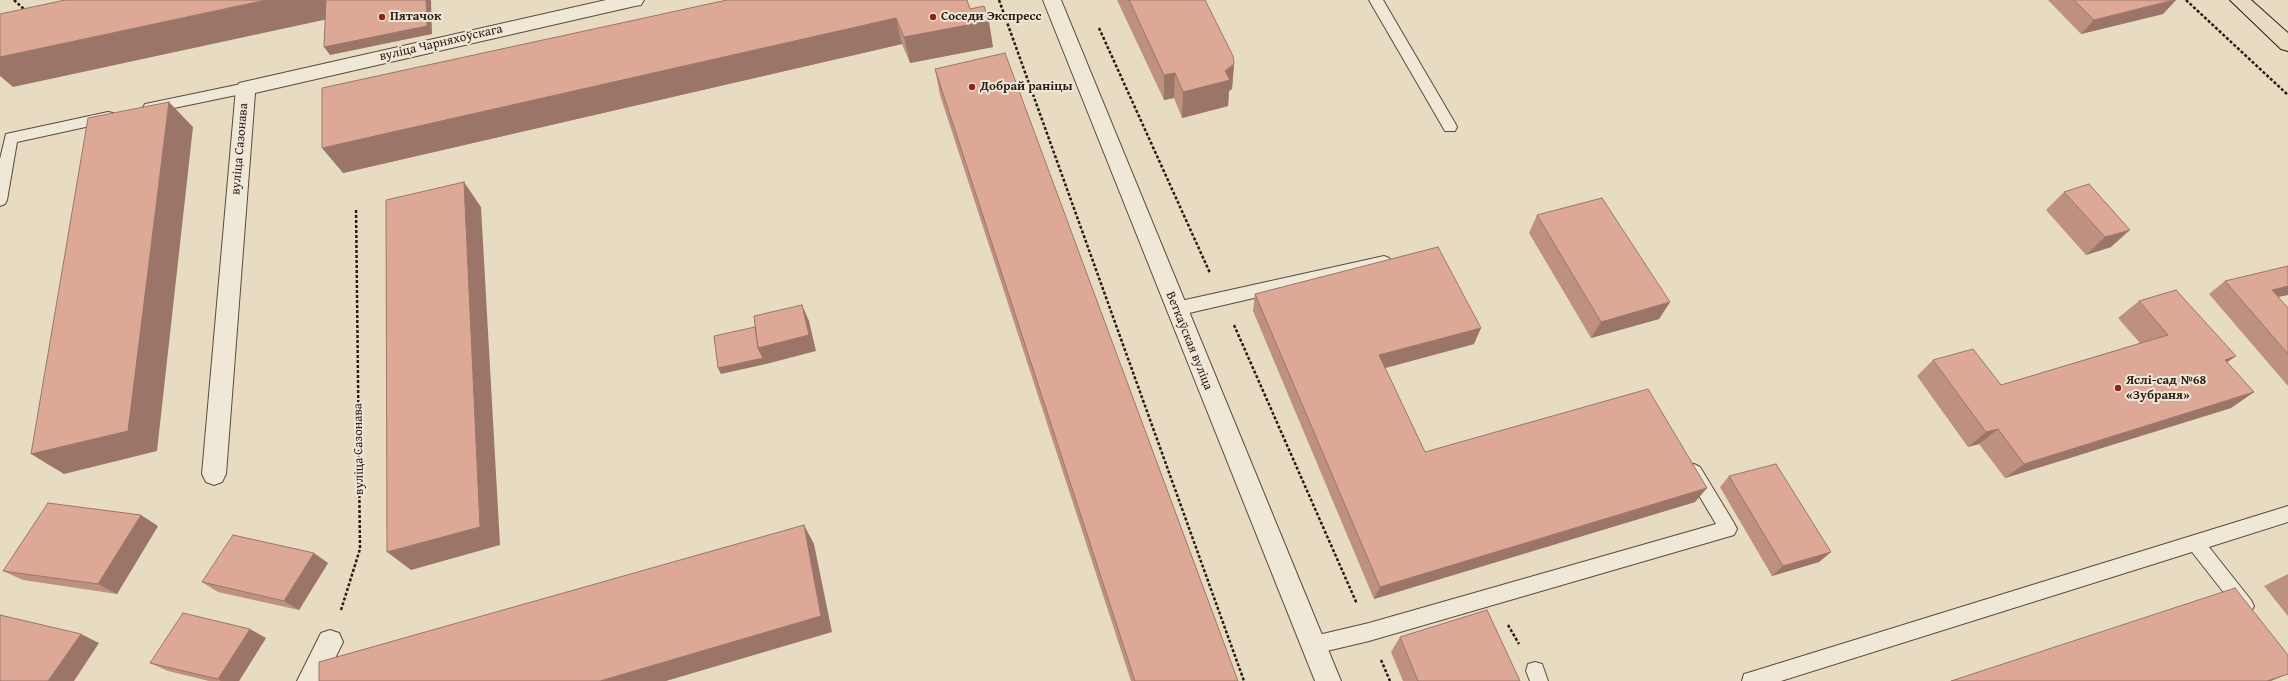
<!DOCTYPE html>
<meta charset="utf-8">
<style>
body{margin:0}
canvas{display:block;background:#e7dbc2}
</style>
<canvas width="2288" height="681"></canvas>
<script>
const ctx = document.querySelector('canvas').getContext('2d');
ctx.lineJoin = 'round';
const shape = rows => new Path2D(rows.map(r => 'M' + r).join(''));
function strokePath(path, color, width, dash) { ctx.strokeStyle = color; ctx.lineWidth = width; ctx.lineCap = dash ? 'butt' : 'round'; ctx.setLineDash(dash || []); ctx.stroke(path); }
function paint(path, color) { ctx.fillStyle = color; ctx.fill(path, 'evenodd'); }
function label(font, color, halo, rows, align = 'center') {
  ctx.font = font + ' "Gentium Book Plus",serif'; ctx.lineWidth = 4; ctx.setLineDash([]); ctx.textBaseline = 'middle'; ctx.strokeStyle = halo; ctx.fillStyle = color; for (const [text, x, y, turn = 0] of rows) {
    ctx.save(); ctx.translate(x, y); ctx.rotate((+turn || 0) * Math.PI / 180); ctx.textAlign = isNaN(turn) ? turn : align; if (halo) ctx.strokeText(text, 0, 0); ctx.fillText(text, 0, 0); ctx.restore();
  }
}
const lane = shape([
 [1369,0,1383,0,1455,123,1457,127,1455,131,1445,131,1369,0],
 [246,83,251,84,253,88,251,92,150,113,145,112,143,108,145,104,150,103,246,83],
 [108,112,113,113,115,117,113,121,17,142,7,200,5,204,0,206,0,159,6,134,108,112],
 [1384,256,1389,258,1392,262,1389,266,1384,268,1176,316,1170,314,1168,309,1170,304,1176,302,1384,256],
 [1694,464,1700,467,1734,523,1737,529,1734,535,1369,641,1314,654,1307,651,1305,645,1307,639,1314,636,1369,623,1716,524,1685,472,1688,467,1694,464],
 [2288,506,2288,522,2209,547,2251,600,2254,606,2251,612,2245,615,2239,612,2192,552,1781,681,1742,681,1744,674,1751,672,2288,506],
 [1535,662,1542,664,1548,681,1530,681,1526,671,1528,664,1535,662]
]);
const street = shape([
 [606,0,644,0,641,5,635,6,255,93,226,474,222,482,214,485,206,482,202,474,236,88,239,83,606,0],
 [1043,0,1061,0,1341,681,1315,681,1043,0],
 [330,630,339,633,343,642,324,681,297,681,321,633,330,630]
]);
const primary = shape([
 [2230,0,2251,0,2288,33,2288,51,2281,49,2230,0]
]);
strokePath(lane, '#5a4a40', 2);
strokePath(street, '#5a4a40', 2);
strokePath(primary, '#2b1a14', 2);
strokePath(shape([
 [14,0,26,11],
 [999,0,1244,681],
 [2186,0,2288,95],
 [1099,28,1210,273],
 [1234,325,1357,604],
 [341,610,360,549,356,208],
 [1508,625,1519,644],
 [1381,660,1390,681]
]), '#2b1a14', 2.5, [3, 2]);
paint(lane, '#efe8d7');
paint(street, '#efe8d7');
paint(primary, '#e7dbc2');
paint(shape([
 [1117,0,1205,0,1234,64,1232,89,1229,91,1228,106,1182,118,1174,98,1164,100],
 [2048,0,2176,0,2163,14,2081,34],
 [970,9,993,47,910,63,902,44,343,173,322,88],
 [935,69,1238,681,1131,681,940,95],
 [2089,184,2111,247,2086,255,2046,210,2064,192],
 [1537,215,1670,302,1659,319,1591,338,1529,233],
 [2225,281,2278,297,2288,308,2288,386,2209,294],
 [1255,294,1474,344,1385,368,1425,452,1707,488,1695,502,1374,599,1253,311],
 [2139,301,2236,356,2227,362,2254,392,2231,408,2005,478,1979,444,1968,447,1917,376,1933,360,2001,385,2140,343,2118,318],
 [1729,476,1831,552,1819,562,1772,576,1720,487],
 [158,526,117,594,23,580,3,571],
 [328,563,299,610,218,592,202,582],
 [2288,574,2288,616,2264,586],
 [1400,637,1520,681,1403,681,1391,652],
 [266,638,239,681,209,681,168,671,150,663]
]), '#be9080');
paint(shape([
 [266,0,328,0,328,19,13,87,0,76,0,57],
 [426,0,431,0,432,34,330,55,324,47],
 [2174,0,2176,0,2163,14,2081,34,2094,20],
 [896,18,902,44,343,173,322,148],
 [989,21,993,47,910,63,904,37],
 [1234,64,1232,89,1229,91,1228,106,1182,118,1183,92,1225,71],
 [1175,73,1174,98,1164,100,1164,75],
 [169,102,193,127,157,451,64,474,31,454],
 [464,182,481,207,500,545,411,570,387,552],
 [2130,230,2111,247,2086,255,2105,237],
 [2288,286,2288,295,2255,302,2272,290],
 [1670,302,1659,319,1591,338,1601,322],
 [802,305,809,321,816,351,766,364,721,374,718,368,758,348],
 [1481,328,1474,344,1374,371,1379,355],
 [2236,356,2213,372,2225,360],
 [2254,392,2231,408,2005,478,2024,464],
 [1998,429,1979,444,1968,447,1986,432],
 [1707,488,1695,502,1374,599,1380,587],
 [141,515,158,526,117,594,98,584],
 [804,525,814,544,832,632,666,681,600,681],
 [1831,552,1819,562,1772,576,1783,566],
 [314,553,328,563,299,610,284,601],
 [250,629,266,638,239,681,221,681,218,679],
 [81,634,99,643,74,681,48,681],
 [2288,674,2271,681,2267,681]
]), '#9b7668');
const building = shape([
 [65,0,266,0,0,57,0,14,65,0],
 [326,0,426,0,427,26,324,47,326,0],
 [727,0,967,0,970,9,984,6,989,21,904,37,896,18,322,148,322,88,727,0],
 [1129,0,1205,0,1233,56,1234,64,1225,71,1230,80,1183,92,1175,73,1164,75,1129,0],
 [2074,0,2174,0,2094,20,2074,0],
 [1005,53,1238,681,1135,681,935,69,1005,53],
 [169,102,128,431,31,454,88,118,169,102],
 [464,182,480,527,387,552,386,200,464,182],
 [2089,184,2130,230,2105,237,2064,192,2089,184],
 [1602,198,1670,302,1601,322,1537,215,1602,198],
 [1438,247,1481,328,1379,355,1425,452,1648,389,1707,488,1380,587,1255,294,1438,247],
 [2288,266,2288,286,2272,290,2288,308,2288,354,2225,281,2288,266],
 [2176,290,2236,356,2225,360,2254,392,2024,464,1998,429,1986,432,1933,360,1973,349,2001,385,2168,335,2139,301,2176,290],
 [802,305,809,335,758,348,754,316,802,305],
 [755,327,758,348,763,358,718,368,714,336,755,327],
 [1776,464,1831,552,1783,566,1729,476,1776,464],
 [48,503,141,515,98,584,3,571,48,503],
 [804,525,821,616,600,681,319,681,319,662,804,525],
 [233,535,314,553,284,601,202,582,233,535],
 [2235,588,2288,655,2288,674,2267,681,1951,681,2235,588],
 [1487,610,1520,681,1418,681,1400,637,1487,610],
 [183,613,250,629,218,679,150,663,183,613],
 [0,615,81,634,48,681,0,681,0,615]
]);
paint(building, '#dda895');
strokePath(building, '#9b7668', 1);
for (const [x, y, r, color] of [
 [382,17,4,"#8f2418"],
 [933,17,4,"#8f2418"],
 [972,87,4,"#8f2418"],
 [2118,388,4,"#8f2418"]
]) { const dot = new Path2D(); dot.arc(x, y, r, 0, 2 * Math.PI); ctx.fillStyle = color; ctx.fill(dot); strokePath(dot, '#efe8d7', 1.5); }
label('bold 13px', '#2b1a14', '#efe8d7', [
 ["Пятачок",390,17],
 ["Соседи Экспресс",941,17],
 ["Добрай раніцы",980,87],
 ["Яслі-сад №68",2126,381],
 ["«Зубраня»",2126,396]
], 'left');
label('13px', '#2b1a14', '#efe8d7', [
 ["вуліца Чарняхоўскага",441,43,-13],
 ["вуліца Сазонава",240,149,-85],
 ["Веткаўская вуліца",1189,341,68],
 ["вуліца Сазонава",359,449,-91]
]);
</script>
